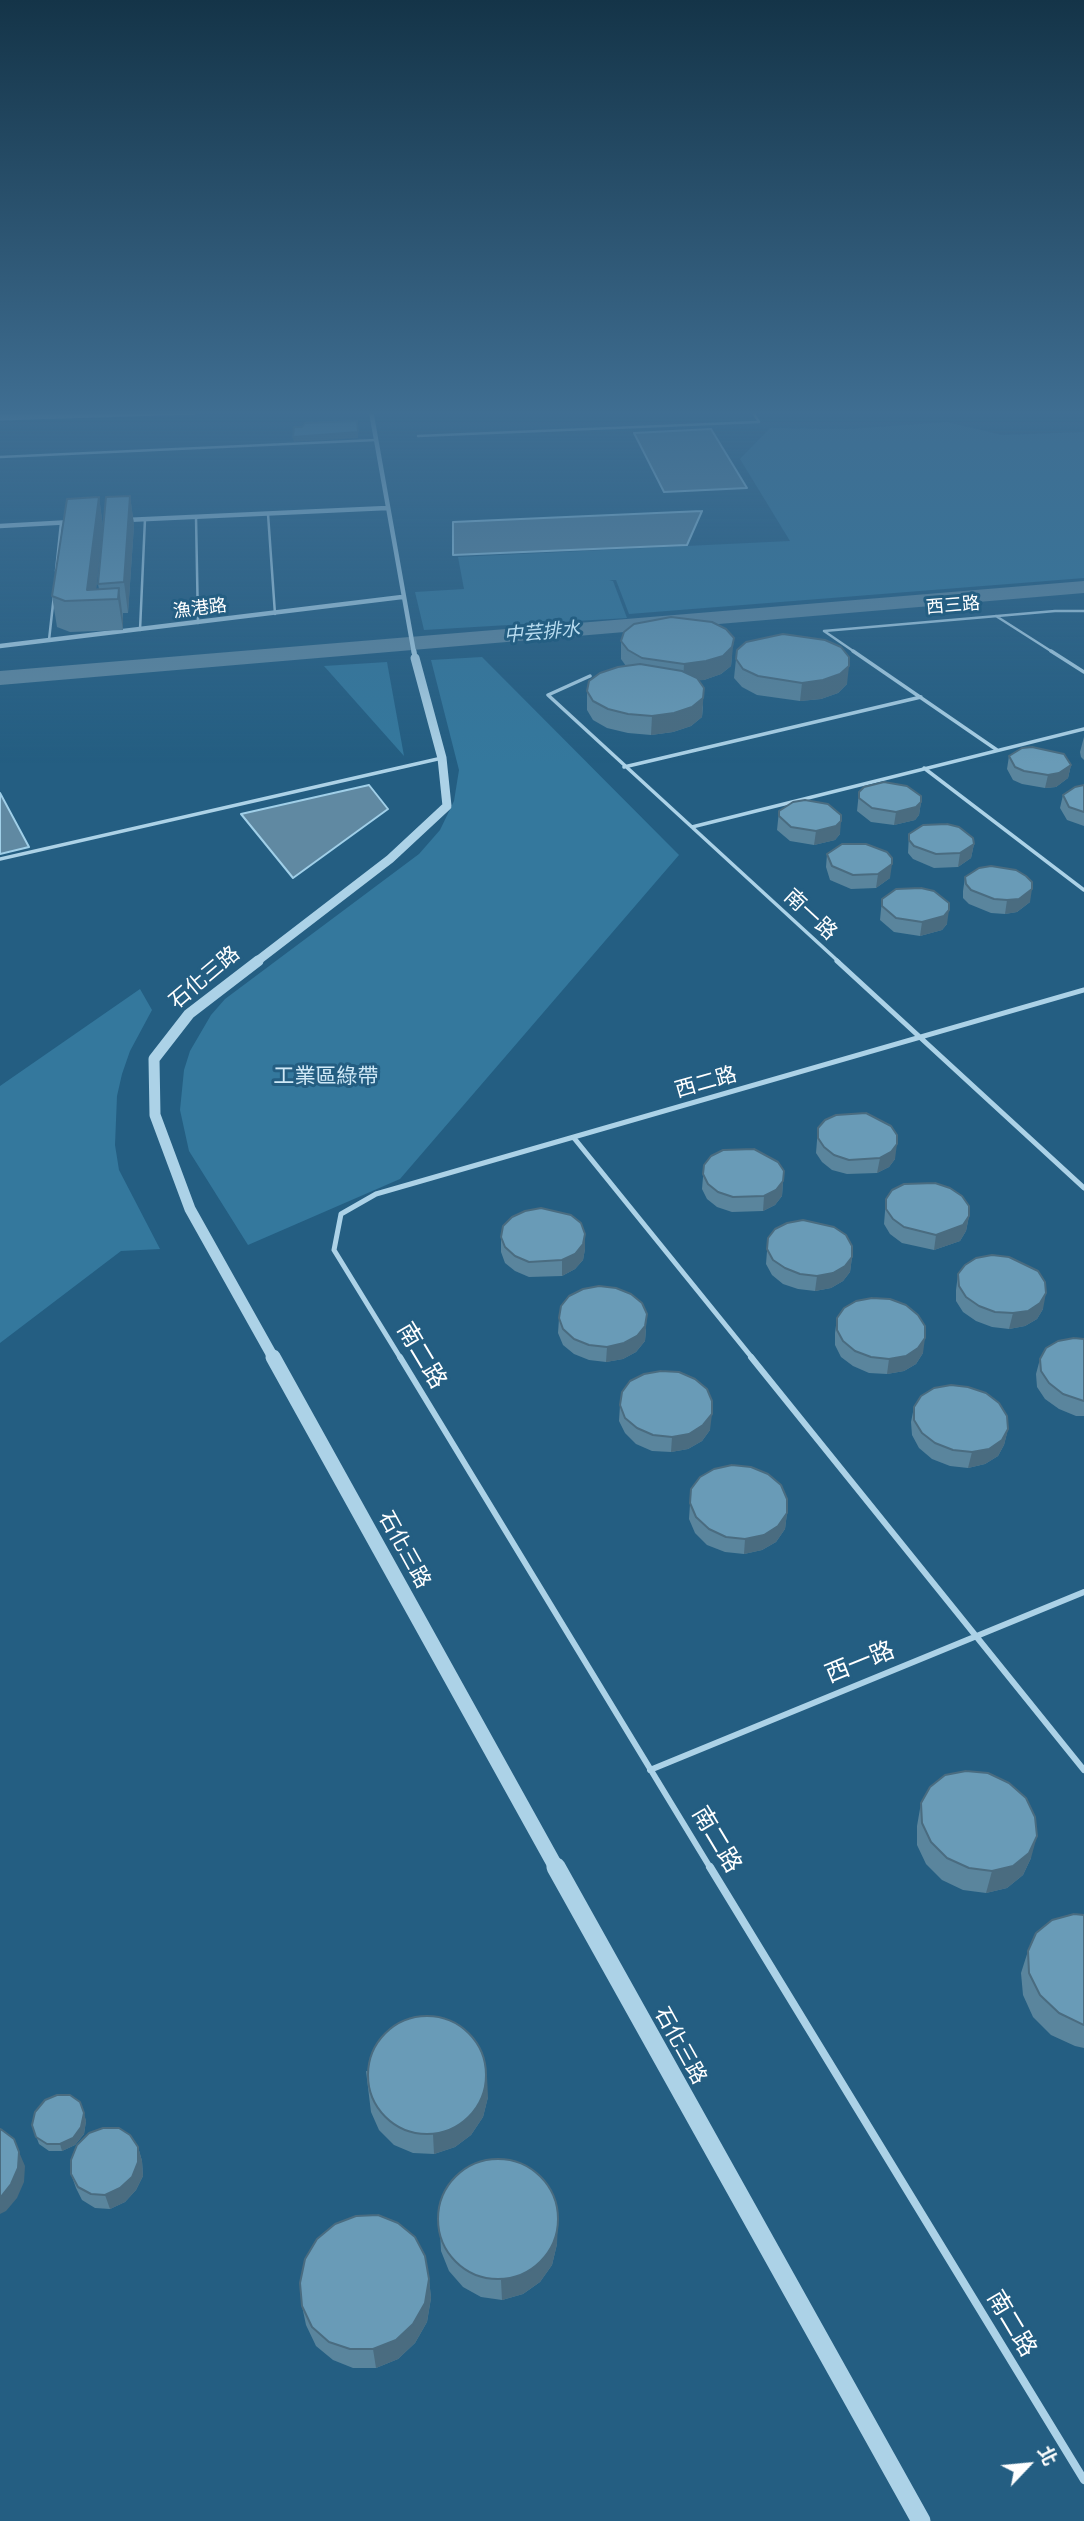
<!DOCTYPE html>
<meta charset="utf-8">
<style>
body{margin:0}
#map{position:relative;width:1084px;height:2521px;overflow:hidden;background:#245e82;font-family:"Fira Sans Condensed","Noto Sans TC",sans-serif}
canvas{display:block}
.north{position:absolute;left:993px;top:2430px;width:70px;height:70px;-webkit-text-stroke:5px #245e82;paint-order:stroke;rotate:64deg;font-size:19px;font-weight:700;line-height:28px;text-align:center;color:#fff}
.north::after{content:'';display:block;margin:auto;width:24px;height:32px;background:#fff;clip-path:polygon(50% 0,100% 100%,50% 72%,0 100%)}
</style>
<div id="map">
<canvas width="1084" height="2521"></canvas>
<div class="north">北</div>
</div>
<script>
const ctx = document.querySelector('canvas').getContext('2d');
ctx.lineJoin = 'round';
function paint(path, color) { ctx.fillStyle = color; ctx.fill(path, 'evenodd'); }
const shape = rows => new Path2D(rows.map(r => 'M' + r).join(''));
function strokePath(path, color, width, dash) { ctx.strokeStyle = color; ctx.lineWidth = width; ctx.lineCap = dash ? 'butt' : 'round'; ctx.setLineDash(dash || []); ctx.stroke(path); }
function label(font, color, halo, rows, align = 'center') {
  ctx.font = font + ' "Fira Sans Condensed","Noto Sans TC",sans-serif'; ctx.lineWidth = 6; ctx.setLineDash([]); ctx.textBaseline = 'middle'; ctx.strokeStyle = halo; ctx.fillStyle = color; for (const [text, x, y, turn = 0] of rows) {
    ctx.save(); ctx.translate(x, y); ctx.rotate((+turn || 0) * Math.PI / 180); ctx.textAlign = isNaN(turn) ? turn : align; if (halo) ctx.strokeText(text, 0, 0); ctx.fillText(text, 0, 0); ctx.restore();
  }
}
paint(shape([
 [947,422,1002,435,1084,432,1084,578,629,614,616,580,609,580,613,581,627,618,424,630,415,592,464,589,458,557,790,541,740,459,770,428,848,429],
 [482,657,679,855,400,1179,248,1245,189,1151,180,1110,184,1070,190,1051,211,1015,225,999,419,854,440,830,454,801,459,770,431,660],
 [387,662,404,756,324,666],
 [140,989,152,1010,130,1051,122,1074,117,1096,115,1145,119,1170,160,1249,121,1251,0,1343,0,1086]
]), '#34789d');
const water = shape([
 [711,429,747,488,664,492,634,433,711,429],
 [702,511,687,545,453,555,453,522,702,511],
 [369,785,388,809,293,878,241,814,369,785],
 [0,793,29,847,0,854,0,793]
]);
paint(water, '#6089a2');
strokePath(water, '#a0cfe8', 2);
paint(shape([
 [1084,581,1084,593,0,685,0,671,1084,581]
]), '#6089a2');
strokePath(shape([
 [418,436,759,422,752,411],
 [0,457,376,440],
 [268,514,275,614],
 [196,517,198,623],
 [56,571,61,523],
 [996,616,1054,653],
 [140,630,145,519],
 [824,631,1055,611,1084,611],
 [824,631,856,653],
 [49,640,54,595]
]), '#acd2e7', 2.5);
strokePath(shape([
 [853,651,997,750],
 [1051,651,1084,672],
 [590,676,548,695,839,962],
 [624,767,921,697],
 [924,768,1084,890],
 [692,827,1084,729],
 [0,859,442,758]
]), '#acd2e7', 3.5);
strokePath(shape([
 [837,961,1084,1188],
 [574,1138,753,1359],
 [401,1359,334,1250,341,1214,376,1194,1084,990]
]), '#acd2e7', 5);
strokePath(shape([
 [400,1357,711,1869],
 [751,1357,1084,1770],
 [650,1770,1084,1592]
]), '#acd2e7', 6);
strokePath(shape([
 [710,1867,1084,2480]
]), '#acd2e7', 8);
strokePath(shape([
 [371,411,414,653],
 [126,520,387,508],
 [0,526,72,522],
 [0,646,402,597]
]), '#acd2e7', 4.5);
strokePath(shape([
 [414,651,415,658]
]), '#acd2e7', 5);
strokePath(shape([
 [0,417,195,411]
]), '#acd2e7', 7);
strokePath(shape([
 [256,962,390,859,447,806,442,758,415,658]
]), '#acd2e7', 9);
strokePath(shape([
 [258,961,189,1014,154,1059,155,1115,190,1209,274,1359]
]), '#acd2e7', 11);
strokePath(shape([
 [273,1357,557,1869]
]), '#acd2e7', 15);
strokePath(shape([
 [556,1867,921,2521]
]), '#acd2e7', 19);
paint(shape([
 [130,496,134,525,128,613,123,613,123,630,70,632,57,627,52,596,99,497,103,527,96,589,99,589,98,584],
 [621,641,732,656,731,666,721,674,704,680,698,680,703,707,702,717,691,726,673,732,651,735,628,733,607,728,593,720,587,710,587,691,626,666,621,659],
 [736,659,847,684,838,693,821,699,800,701,757,695,742,687,734,678],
 [1084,737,1084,760,1081,757,1080,752],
 [1009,756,1071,765,1068,778,1056,787,1045,788,1022,784,1013,780,1007,769],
 [1084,785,1084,826,1067,820,1060,808,1063,795],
 [859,792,921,802,919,815,915,820,894,825,871,822,857,811],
 [779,811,840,834,835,840,814,845,790,841,777,830],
 [909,834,974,844,971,858,958,867,934,868,913,859,908,853],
 [827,854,890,878,876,888,851,889,830,880,826,867],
 [965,877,1030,902,1017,912,1005,914,991,913,969,904,963,898,963,891],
 [882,899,947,924,942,930,920,936,894,932,880,920],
 [818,1128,895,1159,889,1167,877,1173,847,1174,832,1170,822,1162,816,1153],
 [704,1165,783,1181,782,1196,775,1205,763,1211,732,1212,717,1207,707,1199,702,1189],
 [886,1199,969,1216,966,1231,960,1241,934,1250,902,1243,890,1234,884,1224],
 [585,1234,585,1249,583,1260,575,1269,562,1276,529,1277,515,1271,505,1263,501,1252,501,1237],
 [768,1238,852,1257,850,1272,843,1281,831,1288,815,1291,798,1289,783,1284,772,1275,766,1264],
 [958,1274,1043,1309,1037,1319,1025,1326,1009,1329,992,1327,976,1321,963,1312,956,1301,956,1290],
 [559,1318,646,1329,645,1341,636,1352,623,1359,606,1362,589,1360,574,1354,563,1345,558,1333],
 [837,1318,923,1353,916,1364,904,1371,887,1374,869,1373,853,1366,841,1357,835,1345,835,1333],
 [1084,1339,1084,1416,1076,1416,1059,1409,1045,1399,1037,1387,1036,1374,1040,1359],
 [620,1405,710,1430,702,1441,688,1449,671,1452,652,1451,636,1444,625,1433,619,1421],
 [914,1407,1008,1429,1004,1445,998,1456,985,1464,968,1468,950,1466,932,1459,919,1448,912,1435,911,1422],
 [691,1489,787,1513,785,1529,776,1542,762,1550,744,1554,725,1552,707,1545,695,1533,689,1519],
 [921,1803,1031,1858,1023,1875,1007,1888,986,1893,963,1890,942,1880,926,1864,917,1845,917,1826],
 [1084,1915,1084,2048,1075,2046,1051,2035,1033,2017,1023,1995,1021,1973,1028,1951],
 [366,2071,488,2097,483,2117,471,2135,455,2147,434,2154,413,2153,394,2145,379,2130,371,2112],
 [80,2102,86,2121,84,2134,75,2145,62,2151,49,2151,39,2144,32,2125],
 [138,2147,142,2161,143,2176,136,2190,125,2202,110,2209,95,2208,82,2200,76,2188,71,2174],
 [440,2231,557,2244,552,2265,540,2282,523,2294,502,2300,481,2297,463,2287,449,2271,441,2251],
 [429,2279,431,2298,427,2322,415,2343,398,2359,376,2368,353,2368,333,2360,316,2346,306,2325,302,2306]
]), '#5a859d');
paint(shape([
 [358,432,358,438,294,442,293,437],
 [130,496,134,525,128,613,124,582],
 [99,497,103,527,95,600,87,590],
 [119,588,123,619,123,630,118,599],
 [734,638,731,666,721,674,704,680,683,682,684,664],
 [849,666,847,684,838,693,821,699,800,701,802,683],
 [704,688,702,717,691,726,673,732,651,735,652,716],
 [1071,765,1068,778,1056,787,1045,788,1048,775],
 [921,802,919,815,915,820,894,825,896,812],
 [841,821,840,834,835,840,814,845,816,831],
 [974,844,971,858,958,867,960,853],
 [892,864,890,878,876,888,878,874],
 [1032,889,1030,902,1017,912,1005,914,1007,900],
 [949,910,947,924,942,930,920,936,922,922],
 [897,1144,895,1159,889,1167,877,1173,880,1158],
 [783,1181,782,1196,775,1205,763,1211,764,1196],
 [969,1216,966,1231,960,1241,934,1250,936,1235],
 [585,1234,585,1249,583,1260,575,1269,562,1276,562,1260],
 [852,1257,850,1272,843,1281,831,1288,815,1291,817,1276],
 [1046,1293,1043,1309,1037,1319,1025,1326,1009,1329,1013,1313],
 [647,1314,645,1341,636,1352,623,1359,606,1362,607,1347],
 [925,1338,923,1353,916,1364,904,1371,887,1374,889,1359],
 [712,1414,710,1430,702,1441,688,1449,671,1452,672,1437],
 [1008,1429,1004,1445,998,1456,985,1464,968,1468,972,1452],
 [787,1513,785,1529,776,1542,762,1550,744,1554,745,1539],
 [1037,1836,1031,1858,1023,1875,1007,1888,986,1893,992,1871],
 [487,2076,488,2097,483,2117,471,2135,455,2147,434,2154,433,2134],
 [84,2113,86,2121,84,2134,75,2145,62,2151,60,2144],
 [138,2147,142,2161,143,2176,136,2190,125,2202,110,2209,105,2195],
 [19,2152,25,2166,24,2182,17,2198,6,2211,0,2214,0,2198],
 [558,2224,557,2244,552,2265,540,2282,523,2294,502,2300,501,2280],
 [429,2279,431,2298,427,2322,415,2343,398,2359,376,2368,373,2349]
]), '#4a6c80');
const building = shape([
 [357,421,358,432,293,437,294,427,302,427,305,423,357,421],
 [130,496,124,582,98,584,106,497,130,496],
 [99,497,87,590,119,588,118,599,65,601,52,596,67,499,99,497],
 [671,617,712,622,726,629,734,638,732,647,723,656,706,661,684,664,642,658,628,650,621,641,624,632,634,624,671,617],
 [783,634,825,640,841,647,849,657,849,666,840,674,823,680,802,683,758,676,743,669,736,659,737,650,746,642,783,634],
 [640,664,682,671,697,678,704,688,703,698,692,707,674,713,652,716,628,714,608,709,593,701,587,691,589,681,600,673,618,667,640,664],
 [1032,747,1064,754,1071,765,1059,773,1048,775,1024,771,1015,767,1009,756,1022,748,1032,747],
 [884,782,907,786,921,796,921,802,916,807,896,812,872,808,859,798,859,792,864,787,884,782],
 [1084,785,1084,812,1069,807,1063,795,1075,787,1084,785],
 [805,800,828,804,841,815,841,821,836,826,816,831,791,827,779,816,779,811,793,802,805,800],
 [947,824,959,827,973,838,974,844,960,853,936,854,914,846,909,840,909,834,923,825,947,824],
 [842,844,866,844,887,852,892,858,892,864,878,874,853,875,832,866,827,854,842,844],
 [991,866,1016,870,1026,876,1032,882,1032,889,1019,899,1007,900,994,899,971,890,966,884,965,877,979,868,991,866],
 [921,888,934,891,949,903,949,910,944,916,922,922,896,918,882,906,882,899,896,889,921,888],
 [866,1113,891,1126,897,1135,897,1144,891,1152,880,1158,849,1160,834,1155,824,1147,818,1138,818,1128,825,1120,836,1115,866,1113],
 [754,1149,778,1162,784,1171,783,1181,776,1190,764,1196,733,1197,718,1192,708,1184,703,1174,704,1165,711,1156,723,1150,754,1149],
 [935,1183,950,1188,962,1196,969,1206,969,1216,963,1225,936,1235,904,1227,893,1219,886,1209,886,1199,892,1190,904,1184,935,1183],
 [541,1208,571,1215,581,1223,585,1234,583,1244,575,1254,562,1260,529,1262,515,1256,505,1247,501,1237,503,1226,512,1217,525,1211,541,1208],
 [803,1220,834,1227,846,1235,852,1246,852,1257,845,1266,833,1273,817,1276,800,1274,785,1268,773,1260,767,1249,768,1238,775,1229,787,1223,803,1220],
 [992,1255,1009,1257,1038,1271,1045,1282,1046,1293,1040,1303,1028,1311,1013,1313,995,1312,979,1306,966,1297,959,1286,958,1274,965,1265,976,1258,992,1255],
 [599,1286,616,1288,631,1294,642,1303,647,1314,645,1326,637,1336,624,1343,607,1347,589,1345,574,1339,563,1329,559,1318,561,1306,569,1296,583,1289,599,1286],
 [872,1298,890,1299,906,1305,918,1315,925,1326,925,1338,918,1348,906,1356,889,1359,871,1357,855,1351,843,1341,837,1330,837,1318,844,1308,856,1301,872,1298],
 [1074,1338,1084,1339,1084,1401,1063,1394,1049,1383,1041,1371,1040,1359,1046,1348,1058,1341,1074,1338],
 [661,1371,679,1372,695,1379,707,1389,712,1401,712,1414,703,1425,689,1434,672,1437,653,1435,637,1428,625,1418,620,1405,622,1392,630,1381,644,1374,661,1371],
 [951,1385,968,1387,986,1393,999,1403,1007,1416,1008,1429,1002,1440,989,1449,972,1452,953,1450,935,1443,922,1433,914,1420,914,1407,921,1396,934,1388,951,1385],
 [732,1465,751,1467,768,1474,781,1485,787,1499,787,1513,778,1526,764,1535,745,1539,726,1537,709,1529,696,1517,690,1503,691,1489,700,1477,714,1469,732,1465],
 [966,1771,988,1773,1009,1783,1026,1798,1035,1817,1037,1836,1029,1853,1013,1866,992,1871,969,1868,947,1858,931,1842,922,1823,921,1803,930,1787,945,1775,966,1771],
 [1074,1914,1084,1915,1084,2025,1059,2013,1040,1995,1029,1973,1028,1951,1036,1933,1052,1920,1074,1914],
 '368 2075a59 59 0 1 1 118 0a59 59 0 1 1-118 0Z',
 [57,2095,70,2095,80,2102,84,2113,81,2127,73,2138,60,2144,47,2144,36,2137,32,2125,35,2112,45,2100,57,2095],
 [103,2128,119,2128,130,2135,138,2147,138,2162,132,2177,120,2188,105,2195,91,2194,78,2187,71,2174,71,2160,77,2145,89,2133,103,2128],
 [0,2129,2,2130,14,2139,19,2152,18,2168,11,2184,0,2198,0,2129],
 '438 2219a60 60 0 1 1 120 0a60 60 0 1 1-120 0Z',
 [378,2215,398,2223,415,2237,425,2256,429,2279,425,2303,413,2324,396,2340,373,2349,350,2349,329,2342,312,2327,302,2306,300,2283,305,2259,317,2239,335,2224,356,2216,378,2215]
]);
paint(building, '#699bb7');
strokePath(building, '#4a6c80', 2);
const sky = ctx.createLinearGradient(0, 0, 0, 764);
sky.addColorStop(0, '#143448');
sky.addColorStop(0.54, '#3f6e92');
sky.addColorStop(1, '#3f6e9200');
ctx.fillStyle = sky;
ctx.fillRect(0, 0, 1084, 764);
label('18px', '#fff', '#245e82', [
 ["西三路",953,606,-5],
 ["漁港路",200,609,-7]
]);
label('italic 19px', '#b7dbef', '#245e82', [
 ["中芸排水",542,633,-5]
]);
label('21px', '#fff', '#245e82', [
 ["南一路",810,915,43],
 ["石化三路",205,978,-40],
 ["西二路",706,1083,-16],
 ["石化三路",404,1550,61],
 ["石化三路",680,2046,61]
]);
label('21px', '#cfe8f6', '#245e82', [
 ["工業區綠帶",326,1077]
]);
label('24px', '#fff', '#245e82', [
 ["南二路",421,1356,59],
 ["西一路",860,1663,-22],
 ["南二路",716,1840,59],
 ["南二路",1011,2324,59]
]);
</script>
